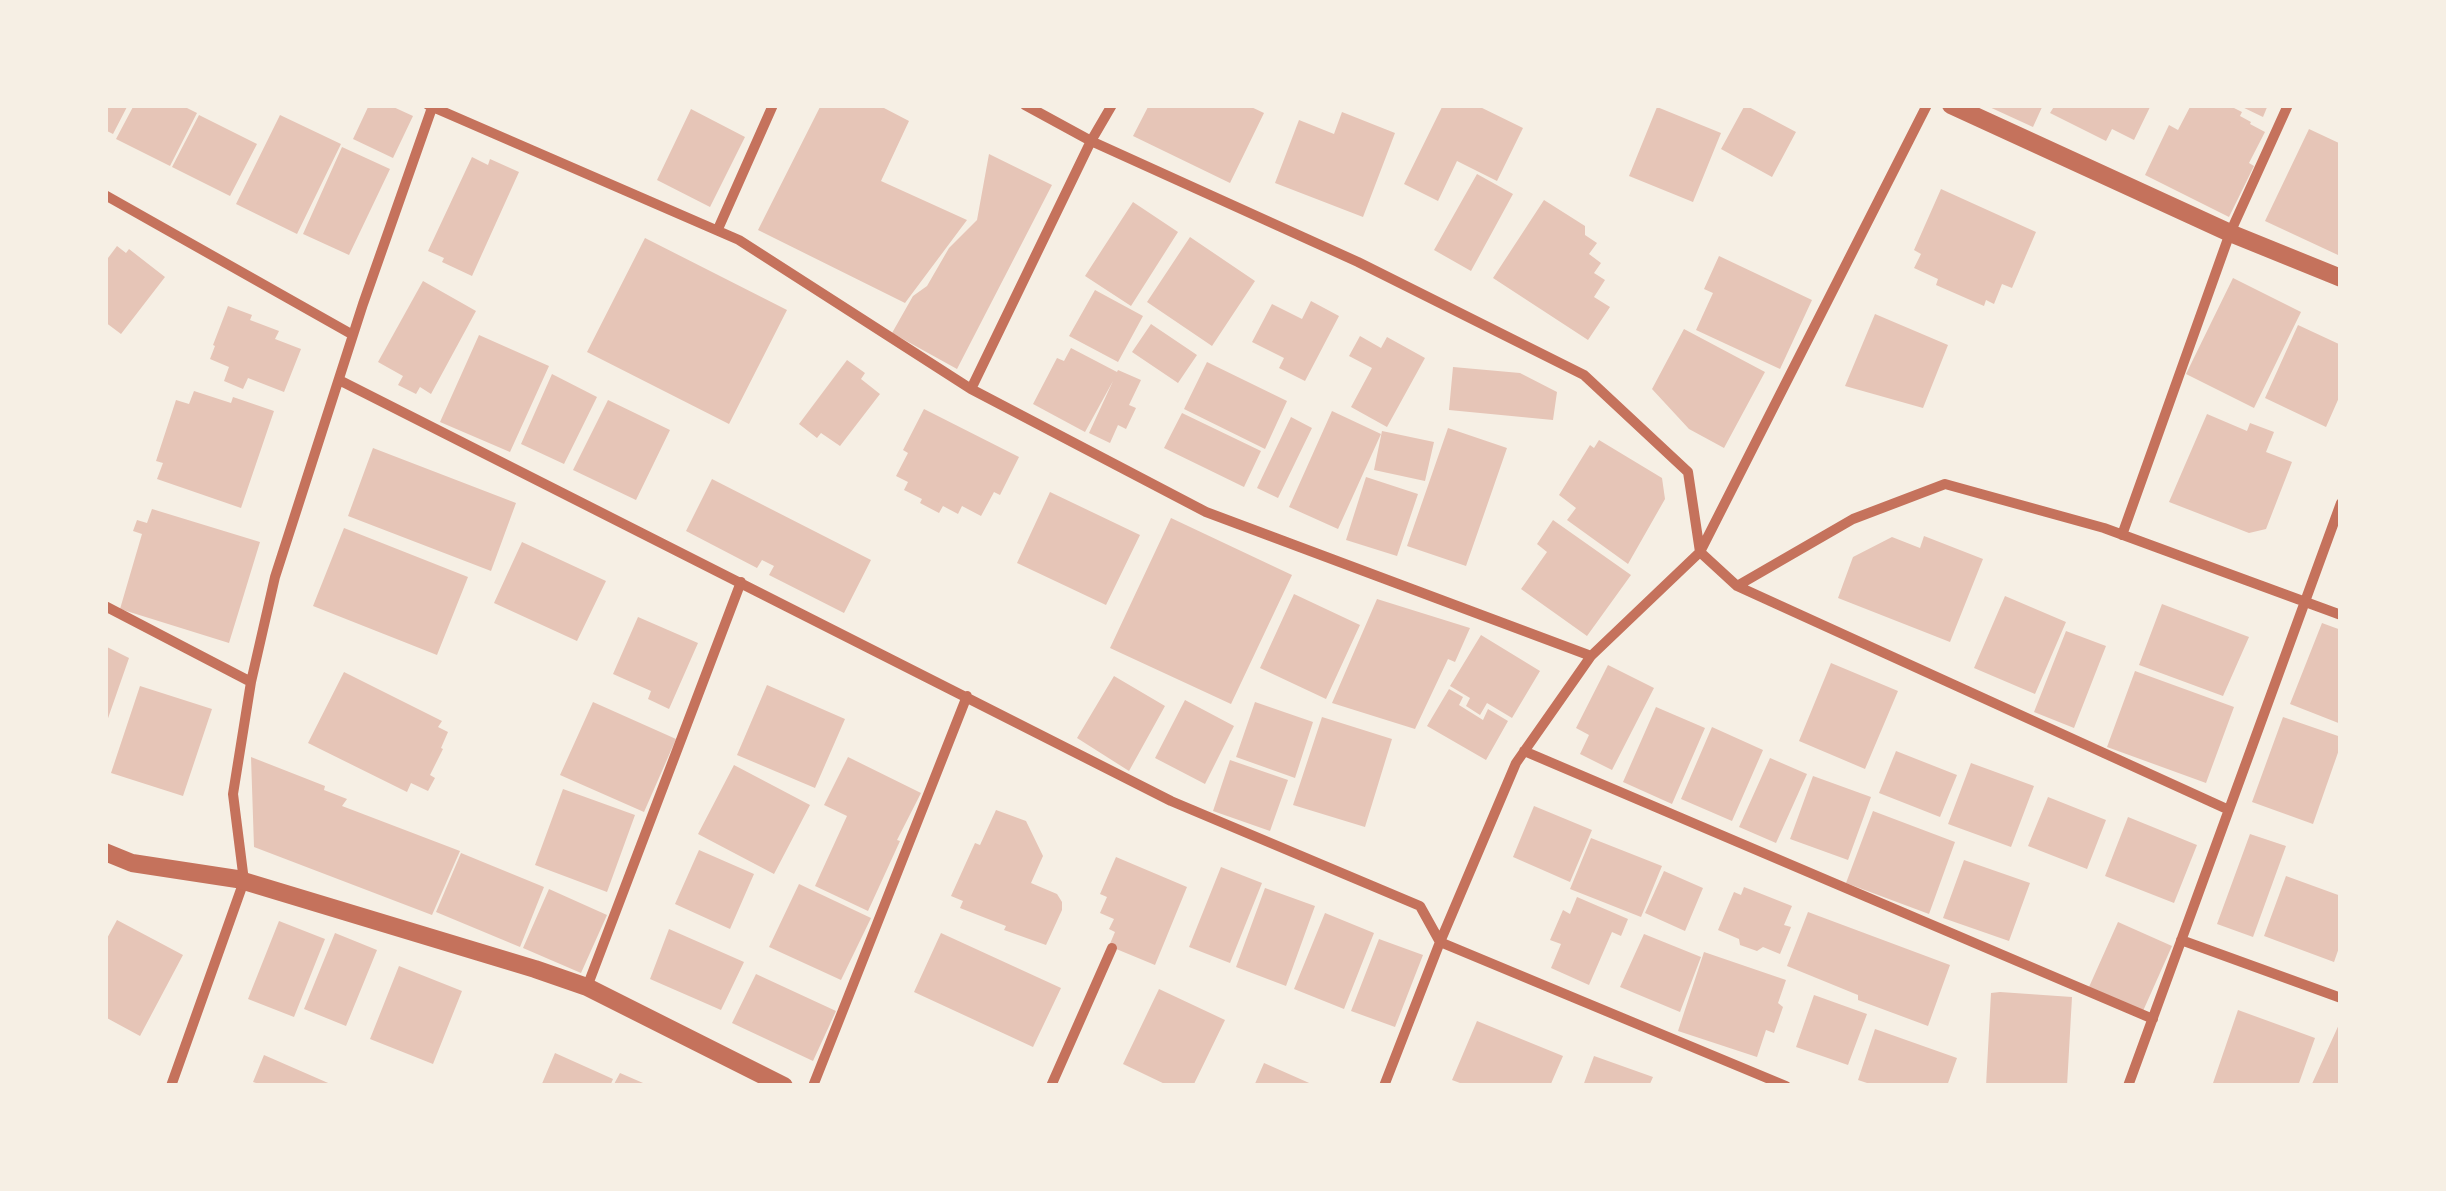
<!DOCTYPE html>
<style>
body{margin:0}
#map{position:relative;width:2446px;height:1191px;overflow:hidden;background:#f6efe4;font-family:"Golos Text",sans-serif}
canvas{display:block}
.frame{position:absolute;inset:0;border:108px solid #f6efe4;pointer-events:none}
</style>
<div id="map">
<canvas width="2446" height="1191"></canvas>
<div class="frame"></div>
</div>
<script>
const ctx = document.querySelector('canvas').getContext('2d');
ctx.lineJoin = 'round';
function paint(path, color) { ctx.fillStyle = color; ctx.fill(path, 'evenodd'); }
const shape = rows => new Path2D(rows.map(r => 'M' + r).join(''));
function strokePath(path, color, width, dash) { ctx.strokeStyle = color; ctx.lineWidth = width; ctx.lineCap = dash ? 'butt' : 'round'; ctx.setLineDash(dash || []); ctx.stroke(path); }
paint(shape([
 [105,105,128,105,113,134,105,130],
 [134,105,181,105,197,113,170,166,116,139],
 [369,105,389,105,413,116,393,158,353,139],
 [821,105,885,105,884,108,909,121,881,181,967,220,905,303,758,230],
 [1149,105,1247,105,1264,113,1230,183,1133,136],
 [1443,105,1476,105,1523,128,1497,181,1457,161,1438,201,1404,184],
 [1745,105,1796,132,1772,177,1721,149],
 [1985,105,2043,105,2033,127],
 [2055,105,2151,105,2134,140,2112,129,2106,141,2050,113],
 [2191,105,2228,105,2242,112,2240,116,2251,122,2250,124,2265,132,2249,163,2254,166,2229,217,2145,175,2169,125,2178,130],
 [2238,105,2268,105,2263,117],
 [1657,107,1721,133,1693,202,1629,176],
 [691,109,745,137,710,207,657,180],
 [1342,112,1395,133,1363,217,1275,183,1299,120,1334,134],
 [199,115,257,144,230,196,172,167],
 [280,115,341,144,297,234,236,204],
 [2309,129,2341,144,2341,248,2338,255,2265,221],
 [342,147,390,169,349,255,303,234],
 [989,154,1052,185,957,369,892,333,913,296,927,286,949,248,977,220],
 [472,157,488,165,490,159,519,172,472,276,442,262,444,258,428,251],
 [1477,174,1513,194,1471,271,1434,250],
 [1941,189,2036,232,2012,288,2002,284,1994,304,1986,300,1984,306,1936,285,1938,279,1914,268,1921,254,1914,250],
 [1544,200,1585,226,1585,235,1597,243,1589,254,1601,263,1594,273,1605,280,1594,297,1610,307,1588,340,1493,278],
 [1133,202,1178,232,1131,306,1085,276],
 [1190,237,1255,281,1212,346,1147,302],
 [645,238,787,310,729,424,587,352],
 [117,246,126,253,129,249,165,277,121,334,105,322,105,262],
 [1719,256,1812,300,1780,369,1696,330,1713,293,1704,289],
 [2233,278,2301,312,2254,408,2186,374],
 [423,281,476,311,431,394,420,387,416,394,398,385,403,376,378,362],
 [1095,290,1143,316,1118,362,1069,336],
 [1311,301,1339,316,1305,381,1279,368,1284,358,1252,342,1272,304,1302,319],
 [228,306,252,315,250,320,279,331,275,339,301,349,284,392,248,378,243,389,224,381,229,367,210,359,215,346,213,345],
 [1875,314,1948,345,1923,408,1845,386],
 [1151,324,1197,355,1178,383,1132,352],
 [2298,325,2341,345,2341,393,2326,427,2265,398],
 [1684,329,1765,372,1724,448,1689,429,1652,389],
 [479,335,549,366,510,452,440,422],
 [1360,336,1381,348,1387,337,1425,358,1387,427,1351,407,1372,368,1349,356],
 [1071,348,1117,372,1118,370,1141,380,1129,405,1136,408,1126,429,1118,425,1110,443,1089,433,1113,381,1085,432,1033,404,1057,358,1064,361],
 [847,360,865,373,861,379,880,394,840,446,821,433,817,438,799,424],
 [1207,362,1287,401,1265,449,1184,409],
 [1453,367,1520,373,1557,392,1553,420,1449,410],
 [552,374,597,397,564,464,521,444],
 [194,391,231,403,233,397,274,411,241,508,157,479,163,463,156,461,176,400,189,404],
 [608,400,670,430,636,500,573,470],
 [924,409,1019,457,1000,495,994,492,981,516,962,506,958,514,943,506,939,513,920,503,922,499,904,490,908,482,896,476,908,453,903,450],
 [1332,411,1381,434,1338,529,1289,507],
 [1182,413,1261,451,1244,487,1164,448],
 [2207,414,2247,431,2250,423,2274,432,2266,452,2292,462,2266,529,2249,533,2169,502],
 [1291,417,1312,428,1278,498,1257,488],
 [1448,428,1507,448,1466,566,1407,546],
 [1382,431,1434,442,1425,481,1374,470],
 [1599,440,1662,478,1665,499,1628,564,1567,520,1576,508,1559,495,1590,445,1594,448],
 [373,448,516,503,491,571,348,516],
 [1366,477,1418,494,1397,556,1346,540],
 [712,479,871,560,844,613,769,575,774,566,762,560,757,568,686,531],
 [1050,492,1140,535,1106,605,1017,563],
 [152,509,260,542,229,643,120,609,142,534,133,531,137,520,147,523],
 [1171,518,1292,575,1231,704,1110,648],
 [1553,520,1631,575,1587,636,1521,589,1547,552,1537,544],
 [344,528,468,577,437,655,313,606],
 [1924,536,1983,559,1950,642,1838,598,1853,557,1892,537,1920,548],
 [522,542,606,581,577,641,494,603],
 [1294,594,1360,625,1326,699,1260,668],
 [2005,596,2066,622,2035,694,1974,668],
 [1377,599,1470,628,1455,662,1448,659,1415,729,1332,703],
 [2162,604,2249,637,2223,696,2139,665],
 [638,617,698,643,669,709,648,699,651,691,613,674],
 [2322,623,2341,630,2341,724,2290,704],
 [2066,631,2106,646,2074,728,2034,712],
 [1481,635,1540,671,1512,718,1487,703,1480,715,1466,706,1470,698,1450,686],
 [105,646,129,658,106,724,105,724],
 [1831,663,1898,691,1865,769,1799,741],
 [1608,665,1654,688,1612,770,1580,754,1589,735,1576,728],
 [2135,671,2234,707,2206,783,2107,747],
 [344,672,442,721,438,727,448,732,441,748,443,749,430,775,435,778,428,791,411,783,407,792,308,743],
 [1114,676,1165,706,1129,771,1077,738],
 [767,685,845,719,815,788,737,755],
 [140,686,212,709,183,796,111,773],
 [1449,689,1463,697,1459,705,1483,720,1488,709,1508,721,1486,760,1427,726],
 [1185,700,1234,726,1205,784,1155,758],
 [593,702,676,739,644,812,560,775],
 [1255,702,1313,722,1295,778,1236,757],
 [1656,707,1705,728,1672,804,1623,782],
 [1322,717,1392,739,1365,827,1293,805],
 [2283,717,2341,737,2341,744,2313,824,2252,802],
 [1712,727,1763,750,1732,821,1681,799],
 [1896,751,1957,775,1940,817,1879,793],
 [251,757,325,786,324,790,347,799,342,806,460,851,432,915,254,847],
 [848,757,921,793,897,840,900,841,868,911,815,886,847,816,824,805],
 [1770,758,1807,774,1776,843,1739,827],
 [1230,760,1288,780,1270,831,1213,811],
 [1971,763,2034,786,2011,847,1948,824],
 [734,765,810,805,774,874,698,834],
 [1813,776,1871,797,1848,860,1790,839],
 [563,789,635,815,607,892,535,865],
 [2048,797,2106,820,2087,869,2028,846],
 [1534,806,1592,830,1570,882,1513,857],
 [996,810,1026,821,1043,856,1031,883,1057,894,1062,902,1062,910,1046,945,1004,930,1006,926,960,908,963,901,951,896,975,843,980,845],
 [1873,811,1955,842,1929,914,1846,883],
 [2128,817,2197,845,2174,903,2105,876],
 [2250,834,2286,846,2253,937,2217,924],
 [1591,838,1662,866,1641,917,1570,889],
 [699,850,754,874,730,929,675,904],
 [461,853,544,887,520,947,436,912],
 [1116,857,1187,887,1155,965,1109,946,1115,932,1109,929,1114,919,1100,913,1107,897,1100,894],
 [1964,860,2030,883,2009,941,1943,918],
 [1221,867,1262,883,1230,963,1189,947],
 [1664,871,1703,888,1685,931,1645,913],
 [2286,876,2341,896,2341,942,2334,962,2264,936],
 [799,884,871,918,841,980,769,947],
 [1744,887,1792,906,1784,925,1791,927,1780,954,1763,947,1757,951,1740,945,1739,939,1718,930,1734,892,1741,895],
 [1265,888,1315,906,1286,986,1236,967],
 [549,889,607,915,581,973,523,948],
 [1577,897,1628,919,1621,936,1612,932,1589,985,1551,968,1561,944,1550,940,1563,910,1570,914],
 [1808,912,1950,965,1928,1026,1858,1000,1858,995,1787,966],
 [1325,913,1374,933,1344,1009,1294,989],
 [117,920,183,955,140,1036,105,1017,105,942],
 [279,921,325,939,294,1017,248,999],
 [2118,922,2172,946,2143,1011,2089,987],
 [669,929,744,962,721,1010,650,979],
 [335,933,377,950,346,1026,304,1009],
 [941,933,1061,988,1033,1047,914,992],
 [1644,934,1701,957,1680,1012,1620,987],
 [1379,939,1423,955,1395,1027,1351,1011],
 [1704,952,1786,980,1778,1003,1783,1007,1774,1033,1766,1030,1757,1057,1678,1031],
 [399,966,462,991,433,1064,370,1039],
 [756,974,836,1011,813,1061,732,1023],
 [1159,989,1225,1020,1193,1086,1169,1086,1123,1064],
 [2000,992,2072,997,2067,1086,1986,1086,1991,993],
 [1814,995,1867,1014,1848,1065,1796,1047],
 [2238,1010,2315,1038,2298,1086,2212,1086],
 [2341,1020,2341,1086,2311,1086],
 [1477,1021,1563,1056,1550,1086,1468,1086,1452,1080],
 [1875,1029,1957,1058,1947,1086,1876,1086,1858,1080],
 [555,1053,613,1079,610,1086,541,1086],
 [264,1055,335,1086,255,1086,256,1083,253,1082],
 [1594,1056,1653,1077,1649,1086,1583,1086],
 [1264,1063,1316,1086,1254,1086],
 [620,1073,650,1086,613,1086]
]), '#e6c5b7');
strokePath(shape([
 [428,105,739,240,971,389,1206,512,1591,656],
 [1025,105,1091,141,1358,262,1584,375,1688,472,1700,552,1737,586,2229,810],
 [105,195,353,335],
 [718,229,773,105],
 [339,380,1171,801,1420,906,1440,942,1786,1086],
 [971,389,1091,141,1112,105],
 [2122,535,2230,233,2288,105],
 [1737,586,1853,519,1945,484,2104,528,2341,615],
 [105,606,251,682],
 [1524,751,2153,1019],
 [2181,940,2341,998],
 [587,987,741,582],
 [171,1086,244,881,233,794,251,682,275,577,363,304,433,105],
 [813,1086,967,696],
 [1051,1086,1112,948],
 [1384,1086,1440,942,1516,763,1591,656,1700,552,1927,105],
 [2128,1086,2341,503]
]), '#c5725c', 10);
strokePath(shape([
 [1951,105,2230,233,2341,278],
 [105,852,132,863,237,879,535,969,587,987,784,1086]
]), '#c5725c', 18);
</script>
